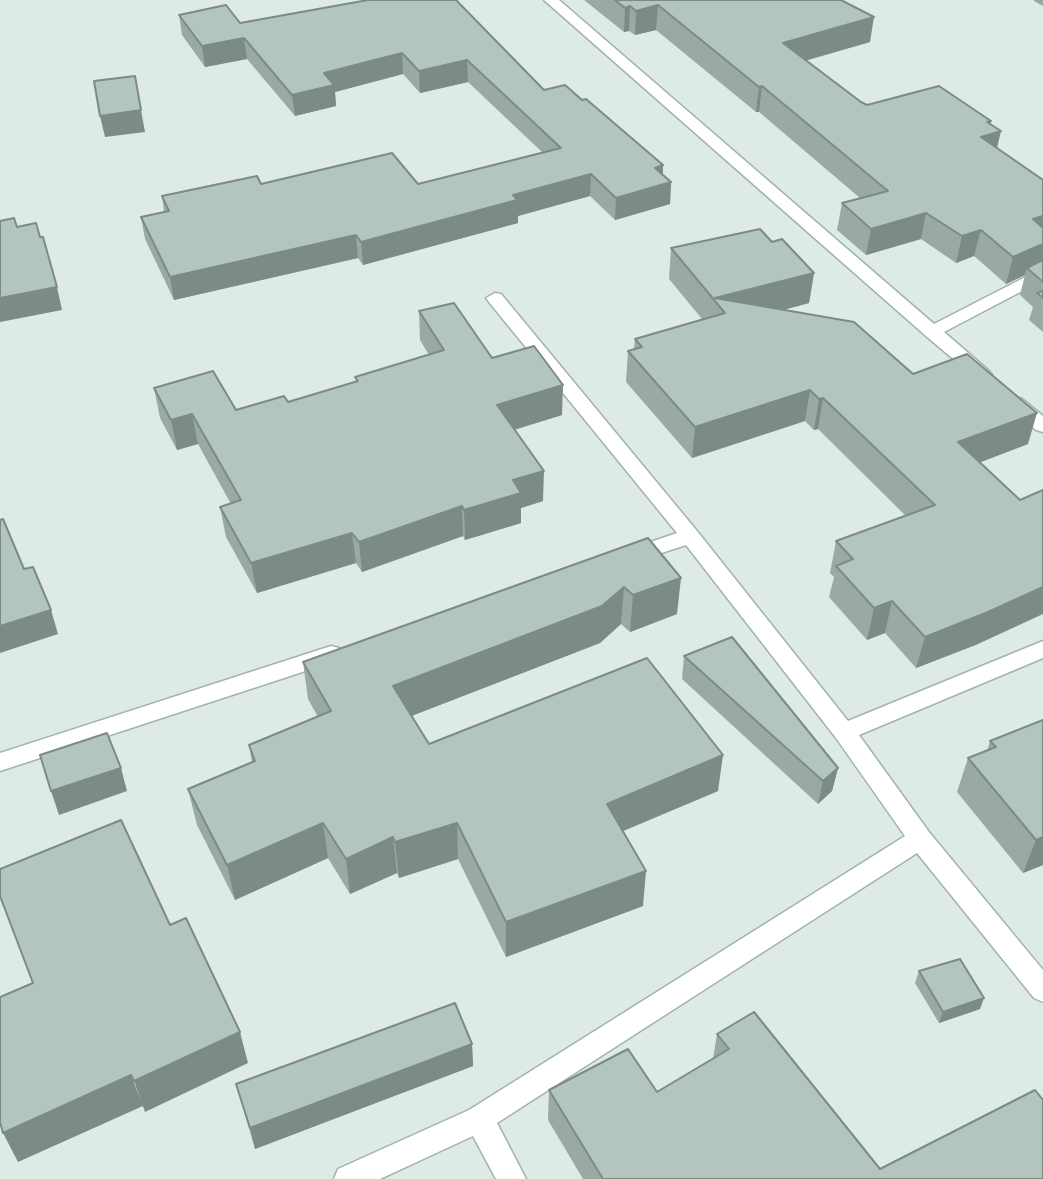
<!DOCTYPE html>
<style>
body{margin:0}
canvas{display:block;background:#deebe5}
</style>
<canvas width="1043" height="1179"></canvas>
<script>
const ctx = document.querySelector('canvas').getContext('2d');
ctx.lineJoin = 'round';
const shape = rows => new Path2D(rows.map(r => 'M' + r).join(''));
function strokePath(path, color, width, dash) { ctx.strokeStyle = color; ctx.lineWidth = width; ctx.lineCap = dash ? 'butt' : 'round'; ctx.setLineDash(dash || []); ctx.stroke(path); }
function paint(path, color) { ctx.fillStyle = color; ctx.fill(path, 'evenodd'); }
const minor = shape([
 [544,0,559,0,934,324,1043,268,1043,280,944,332,989,371,992,375,989,379,977,379,926,336,544,0],
 [495,293,501,294,697,531,848,721,1043,641,1043,658,859,735,929,832,1043,970,1043,1002,1034,998,917,853,497,1123,526,1179,496,1179,473,1136,380,1179,334,1179,338,1169,469,1110,905,836,836,738,686,545,631,563,624,561,621,556,624,551,677,533,489,302,486,298,495,293],
 [1015,397,1022,399,1043,416,1043,432,1036,430,1008,407,1006,403,1015,397],
 [331,646,339,648,342,654,339,660,0,771,0,753,331,646]
]);
strokePath(minor, '#a1b3ac', 3);
paint(minor, '#fff');
paint(shape([
 [368,0,544,90,582,100,663,165,663,175,671,182,670,204,615,220,590,196,518,216,518,223,363,265,358,258,174,300,145,239,141,217,164,212,162,196,261,184,418,184,542,152,468,82,420,93,403,74,335,92,336,106,295,116,247,59,205,67,182,35,179,15,240,23],
 [584,0,841,0,870,42,805,61,861,102,867,105,991,121,990,124,997,148,1043,180,1043,332,1029,320,1033,307,1020,295,1025,275,1006,284,974,256,956,263,921,239,866,255,837,230,842,203,860,198,759,112,756,112,656,30,635,35,629,31,624,32],
 [1034,0,1043,0,1043,6,1034,1],
 [772,242,814,273,809,303,783,310,913,374,1028,444,980,462,978,644,916,668,885,633,867,640,829,597,834,577,830,573,836,541,906,516,818,429,814,430,805,421,692,458,626,382,628,351,634,349,635,339,702,319,669,279,671,248],
 [419,311,492,358,562,415,514,430,543,501,521,508,521,523,465,540,463,536,362,572,356,563,257,593,226,537,220,507,231,504,198,444,177,450,160,418,154,388,236,410,288,402,356,382,355,377,429,355,420,340],
 [648,538,677,614,630,632,621,624,600,643,411,716,429,744,718,791,623,831,643,906,506,957,458,859,399,878,397,873,350,894,328,858,235,900,197,825,188,789,252,763,249,745,318,717,308,699,303,662],
 [684,656,838,768,832,791,818,804,682,679],
 [1043,720,1043,865,1023,873,957,792,968,758,987,751,990,741],
 [919,971,980,1009,939,1023,915,983],
 [717,1034,880,1169,1043,1179,583,1179,548,1120,549,1090,657,1092,713,1059],
 [472,1044,473,1066,255,1149,236,1084]
]), '#9aaaa3');
paint(shape([
 [658,5,656,30,635,35,636,11],
 [630,6,629,31,624,32,625,8],
 [874,17,870,42,779,68,783,43],
 [244,38,247,59,205,67,202,46],
 [402,53,403,74,335,92,336,106,295,116,292,95,324,73],
 [467,60,468,82,420,93,419,71],
 [762,86,759,112,756,112,759,87],
 [141,110,145,132,105,137,100,116],
 [991,121,987,135,1001,131,995,157,981,137,987,122],
 [663,165,662,185,671,182,670,204,615,220,616,198,655,168],
 [591,174,590,196,518,216,518,223,363,265,361,242,513,195],
 [926,213,921,239,866,255,871,229],
 [1043,216,1043,241,1033,219],
 [981,230,974,256,956,263,962,236],
 [356,235,358,258,174,300,170,277],
 [1043,244,1043,267,1027,268,1025,275,1006,284,1013,257],
 [814,273,809,303,723,326,725,313,715,298],
 [57,287,62,310,0,322,0,298],
 [563,385,562,415,497,435,497,405],
 [810,390,805,421,692,458,695,427],
 [823,398,818,429,814,430,819,399],
 [1037,413,1028,444,950,474,958,442],
 [192,414,198,444,177,450,171,420],
 [544,471,543,501,521,508,521,523,465,540,464,510,513,480],
 [462,506,463,536,362,572,359,542],
 [352,533,356,563,257,593,251,563],
 [681,578,677,614,630,632,633,595],
 [624,587,621,624,600,643,396,722,393,686],
 [1043,587,1043,614,978,644,916,668,925,637],
 [892,601,885,633,867,640,874,608],
 [51,610,58,634,0,653,0,626],
 [723,755,718,791,604,839,607,804],
 [121,768,127,791,59,815,51,791],
 [838,768,832,791,818,804,823,781],
 [323,823,328,858,235,900,227,865],
 [457,823,458,859,399,878,395,842],
 [393,837,397,873,350,894,346,859],
 [1043,837,1043,865,1023,873,1036,840],
 [646,871,643,906,506,957,506,922],
 [984,998,980,1009,939,1023,943,1012],
 [240,1032,248,1063,145,1112,134,1081],
 [472,1044,473,1066,255,1149,250,1128],
 [131,1075,143,1106,18,1162,3,1133]
]), '#7d8b85');
const building = shape([
 [368,0,456,0,544,90,565,85,582,100,586,99,663,165,655,168,671,182,616,198,591,174,513,195,517,200,361,242,356,235,170,277,141,217,169,211,162,196,257,176,261,184,392,153,418,184,561,148,467,60,419,71,402,53,324,73,334,85,292,95,244,38,202,46,179,15,226,5,240,23,368,0],
 [615,0,841,0,874,17,783,43,861,102,867,105,939,86,991,121,987,122,1001,131,981,137,1043,180,1043,216,1033,219,1043,228,1043,244,1013,257,981,230,962,236,926,213,871,229,842,203,888,191,762,86,759,87,658,5,636,11,630,6,625,8,615,0],
 [135,76,141,110,100,116,94,81,135,76],
 [14,218,17,227,36,223,40,237,43,237,57,287,0,298,0,221,14,218],
 [760,229,772,242,782,239,814,273,715,298,854,322,913,374,967,354,1037,413,958,442,1020,500,1043,490,1043,587,988,612,925,637,892,601,874,608,836,566,853,559,836,541,935,505,823,398,819,399,810,390,695,427,628,351,642,347,635,339,725,313,671,248,760,229],
 [1043,260,1043,282,1027,268,1043,260],
 [1043,291,1043,298,1037,293,1043,291],
 [454,303,492,358,534,346,563,385,497,405,544,471,513,480,521,493,464,510,462,506,359,542,352,533,251,563,220,507,241,500,192,414,171,420,154,388,213,371,236,410,284,396,288,402,358,381,355,377,444,350,419,311,454,303],
 [3,519,24,569,33,567,51,610,0,626,0,520,3,519],
 [648,538,681,578,633,595,624,587,602,606,393,686,429,744,647,658,723,755,607,804,646,871,506,922,457,823,395,842,393,837,346,859,323,823,227,865,188,789,255,761,249,745,331,711,303,662,648,538],
 [732,637,838,768,823,781,684,656,732,637],
 [1043,720,1043,837,1036,840,968,758,996,747,990,741,1043,720],
 [107,733,121,768,51,791,40,755,107,733],
 [121,820,170,925,186,918,240,1032,134,1081,131,1075,3,1133,0,1122,0,997,33,983,0,896,0,869,121,820],
 [960,959,984,998,943,1012,919,971,960,959],
 [455,1003,472,1044,250,1128,236,1084,455,1003],
 [754,1012,880,1169,1035,1090,1043,1100,1043,1179,603,1179,549,1090,628,1049,657,1092,729,1049,717,1034,754,1012]
]);
paint(building, '#b3c6be');
strokePath(building, '#7d8b85', 2);
</script>
